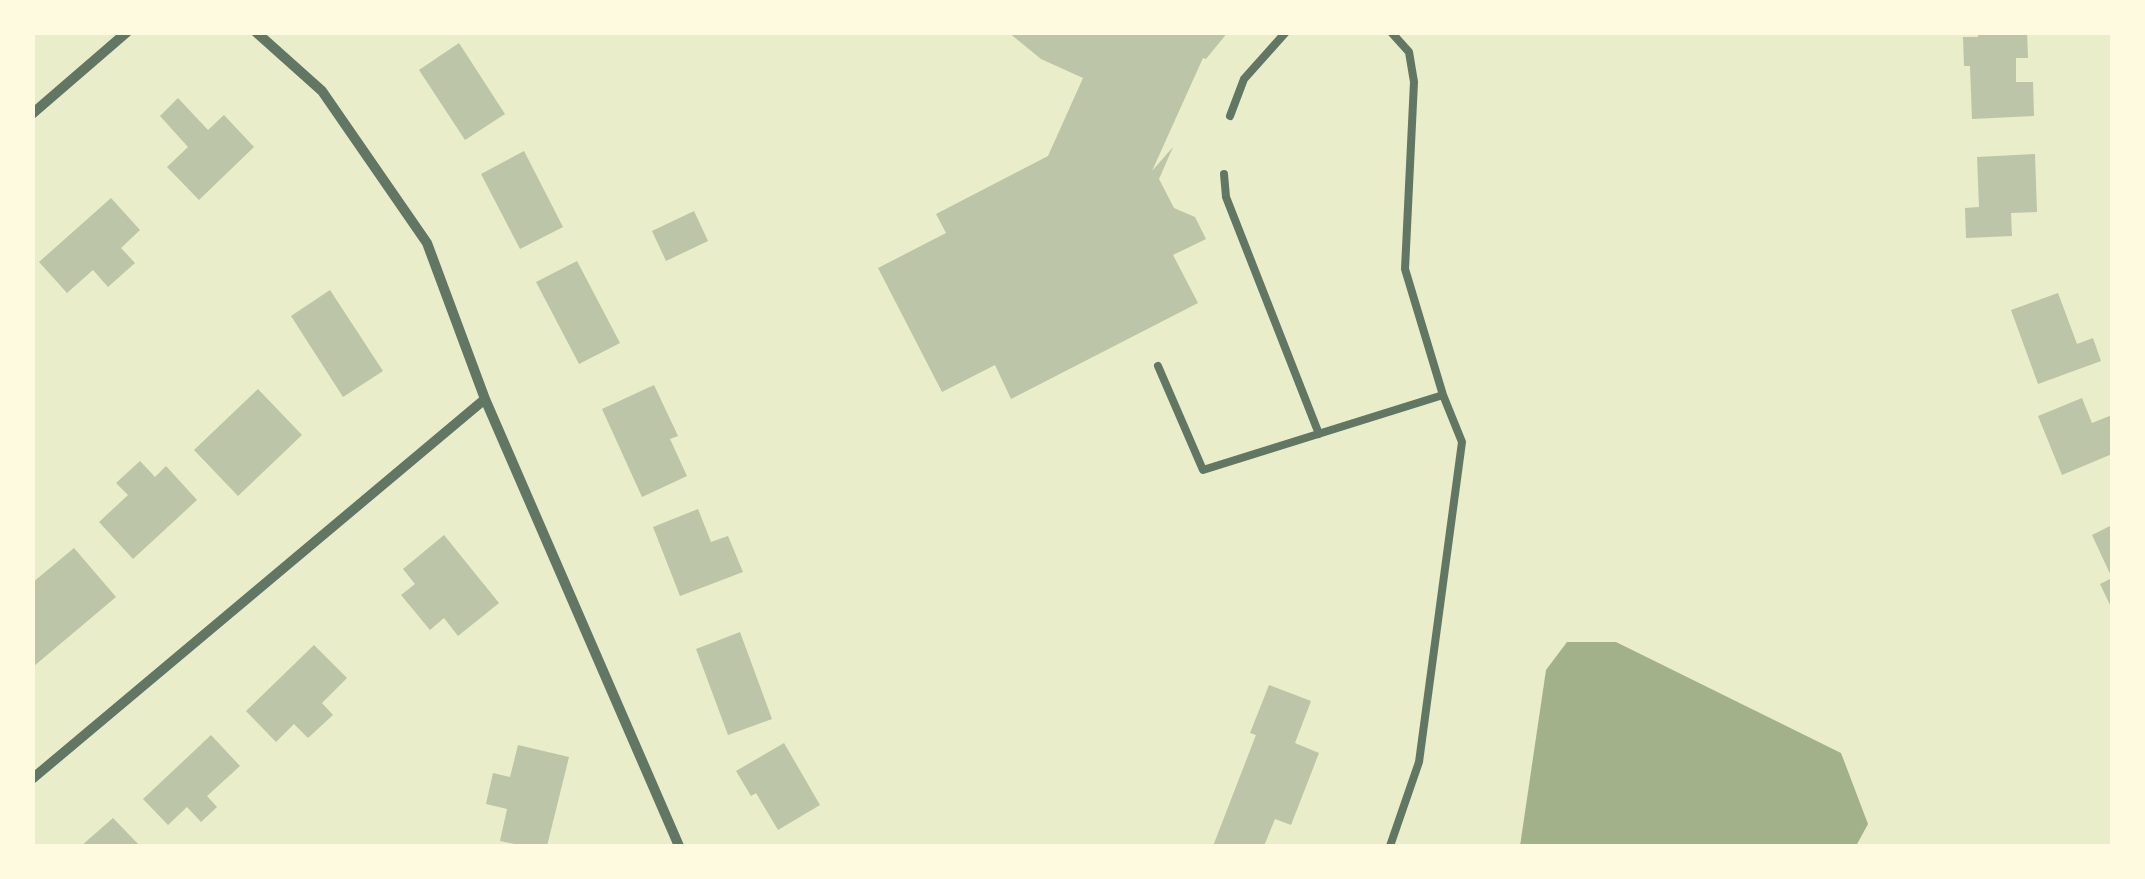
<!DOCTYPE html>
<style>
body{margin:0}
#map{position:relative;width:2145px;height:879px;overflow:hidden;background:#e9edc9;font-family:"Noto Sans",sans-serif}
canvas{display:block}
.frame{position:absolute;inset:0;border:35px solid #fefae0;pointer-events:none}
</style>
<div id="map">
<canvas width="2145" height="879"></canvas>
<div class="frame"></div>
</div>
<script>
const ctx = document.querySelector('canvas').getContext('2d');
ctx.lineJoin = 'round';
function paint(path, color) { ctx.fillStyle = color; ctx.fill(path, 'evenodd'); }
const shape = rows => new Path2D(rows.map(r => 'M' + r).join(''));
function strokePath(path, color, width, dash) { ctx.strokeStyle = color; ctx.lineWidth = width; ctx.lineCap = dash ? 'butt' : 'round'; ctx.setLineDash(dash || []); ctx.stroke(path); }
paint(shape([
 [1567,642,1616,642,1841,753,1868,824,1856,846,1520,846,1546,670]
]), '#a3b18a');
paint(shape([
 [1008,32,1228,32,1206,59,1203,58,1152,171,1173,147,1159,179,1174,208,1195,217,1206,239,1173,255,1198,303,1011,399,995,365,942,392,878,268,946,233,936,214,1048,156,1083,78,1041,59],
 [1978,32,2027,32,2028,58,2016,58,2016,82,2033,82,2034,116,1972,119,1970,66,1964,66,1963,37,1978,37],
 [459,43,505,114,465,140,419,70],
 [178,98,208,130,224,115,254,147,199,200,167,167,188,147,160,116],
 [524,151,563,227,520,249,481,174],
 [2035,154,2037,212,2011,213,2012,236,1966,238,1965,208,1979,207,1977,157],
 [111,198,140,230,121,248,135,263,108,287,93,270,67,293,39,262],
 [694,211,708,241,666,261,652,231],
 [577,261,620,343,579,364,536,282],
 [330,290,383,371,343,397,291,316],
 [2058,293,2077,344,2093,338,2101,361,2038,384,2011,310],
 [654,385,678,436,670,439,687,476,642,497,602,409],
 [258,389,302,435,238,496,194,450],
 [2082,398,2092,423,2112,415,2112,454,2062,475,2038,416],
 [140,461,155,477,166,466,197,500,133,559,99,522,128,495,116,483],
 [698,509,711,542,728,536,743,572,680,596,653,527],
 [2112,525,2112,578,2092,535],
 [444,535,499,603,458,636,444,618,430,630,401,595,415,584,403,569],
 [74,548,116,597,34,666,32,583],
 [2112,578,2112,609,2100,584],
 [740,632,772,719,728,735,696,649],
 [314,645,347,678,322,703,333,715,308,738,294,724,276,742,246,711],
 [1269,685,1311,701,1295,743,1319,753,1291,825,1275,819,1264,846,1213,846,1256,735,1250,733],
 [211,735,240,766,207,796,217,807,201,822,187,807,168,825,143,799],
 [784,743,820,805,778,830,756,793,751,796,736,771],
 [518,745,569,757,547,846,524,846,500,841,507,809,486,804,493,773,510,777],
 [113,818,140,846,81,846]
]), '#bcc5a7');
strokePath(shape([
 [1391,32,1409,52,1414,82,1405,269,1443,395],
 [1230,116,1244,79,1286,32],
 [1224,174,1226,197,1319,434],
 [1158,366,1203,470,1443,395,1462,442,1419,762,1390,846]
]), '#617663', 8);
strokePath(shape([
 [256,32,322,91,427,243,485,399,679,846],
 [32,114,127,32],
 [32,779,485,399]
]), '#617663', 10);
</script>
